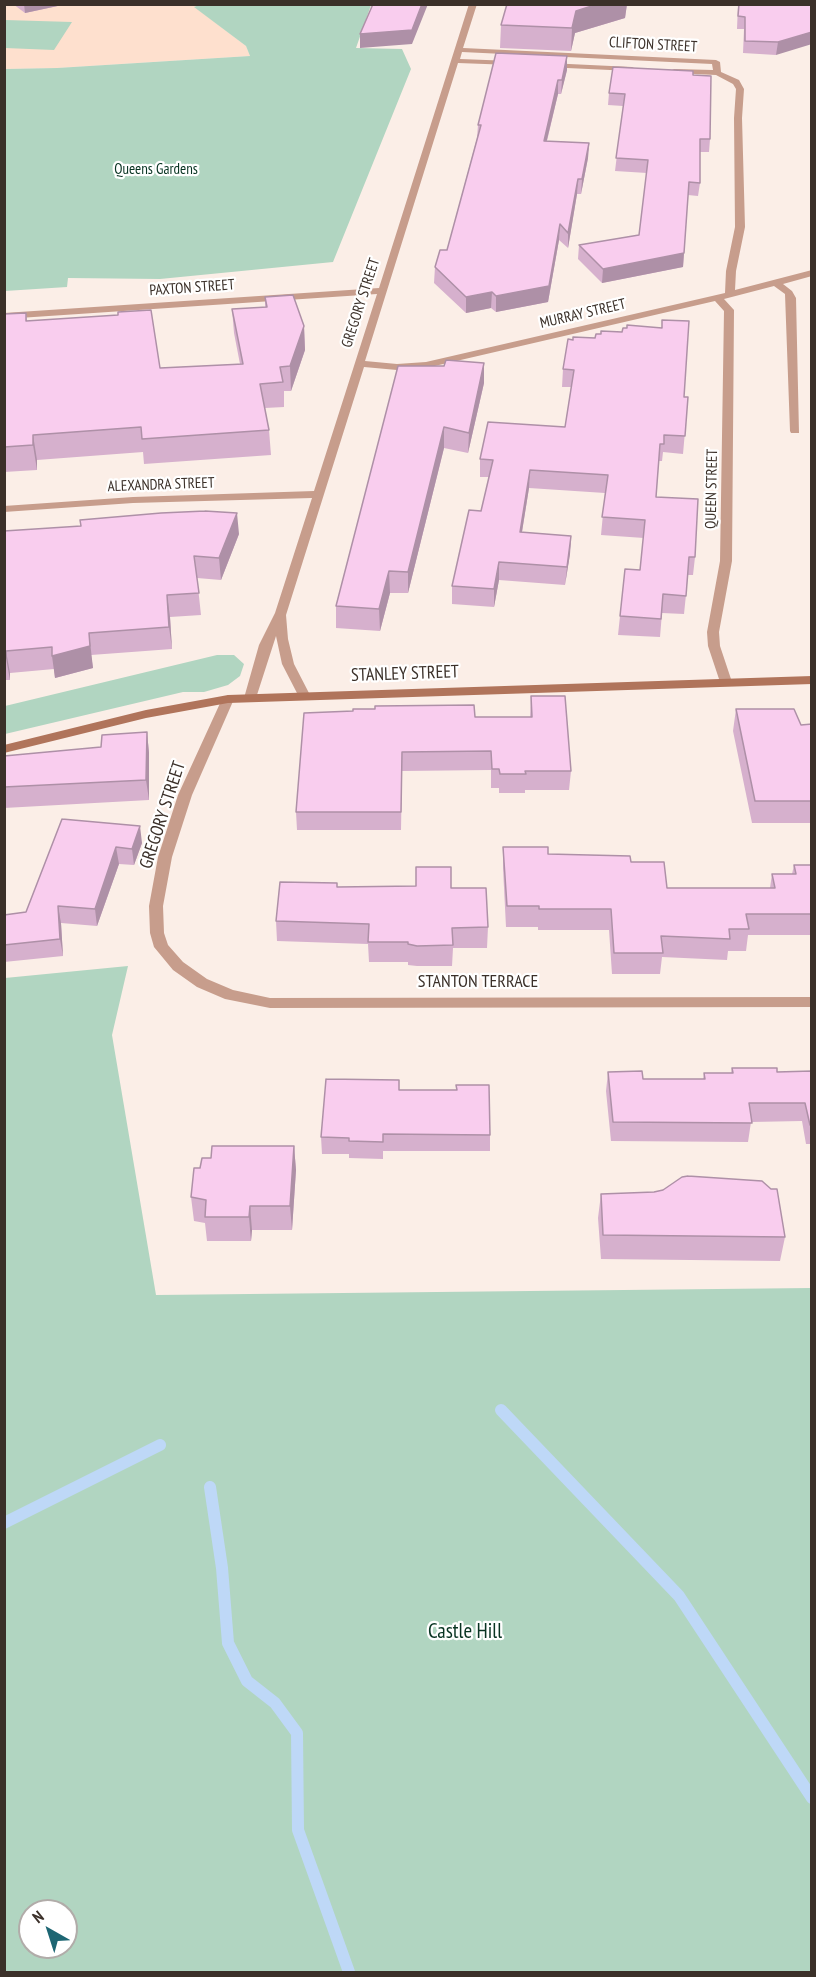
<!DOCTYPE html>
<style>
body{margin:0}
#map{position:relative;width:816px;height:1977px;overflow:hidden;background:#fbeee7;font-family:"PT Sans Narrow",sans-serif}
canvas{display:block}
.frame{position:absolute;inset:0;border:6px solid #3b3029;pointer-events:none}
.north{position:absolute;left:18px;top:1899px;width:60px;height:60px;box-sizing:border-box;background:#fff;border:2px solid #b1aca9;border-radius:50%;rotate:321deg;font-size:16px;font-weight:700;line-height:24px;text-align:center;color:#3b3029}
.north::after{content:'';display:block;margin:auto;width:21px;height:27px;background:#1d6673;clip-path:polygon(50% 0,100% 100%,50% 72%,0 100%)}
</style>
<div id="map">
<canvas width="816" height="1977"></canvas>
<div class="frame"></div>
<div class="north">N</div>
</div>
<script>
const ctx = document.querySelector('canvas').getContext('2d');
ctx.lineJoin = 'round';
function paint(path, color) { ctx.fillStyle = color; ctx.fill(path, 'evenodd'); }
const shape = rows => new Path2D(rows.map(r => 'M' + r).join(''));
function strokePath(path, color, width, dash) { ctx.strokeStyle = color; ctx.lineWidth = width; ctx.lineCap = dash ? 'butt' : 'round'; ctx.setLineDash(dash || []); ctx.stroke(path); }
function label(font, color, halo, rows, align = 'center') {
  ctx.font = font + ' "PT Sans Narrow",sans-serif'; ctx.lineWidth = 4.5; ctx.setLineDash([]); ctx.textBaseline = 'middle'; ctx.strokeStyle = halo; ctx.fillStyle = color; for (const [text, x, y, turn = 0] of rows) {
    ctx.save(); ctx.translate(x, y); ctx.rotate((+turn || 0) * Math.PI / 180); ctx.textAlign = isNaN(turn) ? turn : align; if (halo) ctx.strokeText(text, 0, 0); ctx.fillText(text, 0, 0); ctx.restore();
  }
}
paint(shape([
 [4,5,199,5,195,7,246,46,250,56,57,68,5,69]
]), '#fee0ce');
paint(shape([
 [199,5,371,5,356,48,402,49,411,69,333,262,160,279,68,278,67,287,5,291,5,69,57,68,250,56,246,46,194,7],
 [5,20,72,22,54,50,5,48],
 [217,655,234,655,244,664,240,676,228,685,204,692,183,692,5,734,5,706],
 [128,966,112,1035,156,1295,811,1288,811,1972,5,1972,5,978],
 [30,1911,66,1911,66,1947,30,1947]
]), '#b1d5c1');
strokePath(shape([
 [501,1410,679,1596,812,1798],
 [210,1487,222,1568,228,1643,247,1681,275,1703,297,1733,298,1830,349,1972],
 [4,1523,160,1445]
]), '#bed8f7', 12);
paint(shape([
 [469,4,477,4,463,48,716,60,720,62,721,72,739,80,744,89,742,118,745,227,736,271,735,290,812,270,812,276,783,284,792,291,796,298,799,433,791,433,790,431,785,294,774,286,724,299,734,310,732,561,719,632,720,646,732,682,726,686,720,682,708,646,707,632,720,561,724,311,715,301,426,368,397,370,364,367,286,615,288,639,294,664,310,695,304,699,298,695,282,664,276,636,256,698,255,701,245,701,244,698,259,645,275,613,312,498,133,503,4,512,4,506,133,497,314,491,377,294,4,319,4,313,379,288,469,4],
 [462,52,712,64,713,70,674,69,670,71,674,73,716,75,733,84,736,89,734,118,735,227,726,271,725,293,426,362,397,364,365,361,458,63,512,65,516,63,512,61,460,59,462,52],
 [548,63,632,67,636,69,632,71,545,67,545,63,548,63],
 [228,695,234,699,192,795,172,857,163,906,164,933,168,945,183,962,207,979,233,990,270,998,812,997,812,1007,270,1008,225,999,197,987,173,970,154,947,150,933,149,906,158,857,178,795,222,699,228,695]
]), '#c79d8c');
paint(shape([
 [812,676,812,684,228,703,146,718,4,753,4,745,146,710,228,695,812,676]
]), '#b0745b');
paint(shape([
 [13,4,67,4,25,13],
 [507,4,627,4,625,18,575,33,571,51,500,48,501,25],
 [738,4,812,4,776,55,743,53,744,29,737,29],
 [567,56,567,70,561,94,558,94,547,141,589,143,588,158,581,194,577,194,568,248,559,240,548,302,496,312,491,308,466,313,434,283,435,267,447,250,477,138,478,125],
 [693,75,710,139,709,152,700,152,700,183,698,196,688,195,683,267,602,283,578,259,579,245,639,235,647,173,615,171,623,106,608,105,609,93],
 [265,297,304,326,305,350,291,391,284,391,284,407,265,408,269,430,271,455,144,464,143,452,37,460,37,470,4,472,4,314,26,313,27,321,160,368,240,364,234,333,232,309,265,307],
 [568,339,684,397,688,397,683,454,663,452,662,461,659,461,656,497,695,557,693,575,688,575,684,614,662,613,660,637,618,635,625,569,640,570,644,538,601,535,605,493,529,488,522,532,571,536,570,554,565,585,499,580,494,607,452,604,452,586,481,511,489,477,480,477,480,459,565,427,571,387,562,387,563,369],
 [484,363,484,383,468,453,444,448,408,593,390,593,380,631,336,628,336,606,444,366],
 [4,531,239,534,221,580,197,578,201,615,170,617,172,649,91,655,93,668,55,678,54,669,10,673,10,680,4,680],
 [531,696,571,771,569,790,525,790,525,793,499,793,499,788,491,788,491,770,402,771,401,830,297,830,296,812,353,711,475,717,530,717],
 [736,709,801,725,812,724,812,823,752,823,733,731],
 [147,732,149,753,149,800,4,808,4,756,101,747],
 [62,819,142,843,134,865,119,864,97,926,61,923,63,956,4,962,4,915,26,912],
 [503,847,548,854,631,862,667,888,770,888,772,874,792,874,794,865,812,865,812,935,748,935,746,951,728,951,727,960,662,957,660,974,612,974,609,930,538,930,538,927,506,927,503,868],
 [337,887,451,888,488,927,487,948,453,948,452,966,417,966,408,965,408,962,369,962,368,944,277,941,276,921],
 [732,1068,777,1072,812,1071,812,1144,806,1144,802,1121,751,1122,748,1142,611,1141,606,1091,608,1072,643,1079,703,1079,704,1073,731,1073],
 [399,1090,490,1135,490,1151,383,1151,383,1159,349,1158,349,1154,322,1154,321,1137],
 [294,1146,296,1170,292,1230,252,1230,251,1241,207,1241,205,1223,194,1221,191,1197,200,1168,211,1158],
 [601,1194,785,1237,780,1261,601,1259,598,1218]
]), '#d6b0cd');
paint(shape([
 [24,4,67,4,25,13],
 [422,4,428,4,412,44,360,48,360,34],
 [598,4,627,4,625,18,575,33,571,51,572,28,576,11],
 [812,32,812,44,776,55,778,42],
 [567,56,567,70,561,94,562,80],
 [558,80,558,94,543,156,544,141],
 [589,143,588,158,581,194,582,179],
 [578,179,577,194,568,248,568,233],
 [560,224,559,240,548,302,496,312,496,296],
 [684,253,683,267,602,283,603,269],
 [492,292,491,308,466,313,466,297],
 [304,326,305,350,291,391,290,366],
 [484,363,484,383,468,453,469,433],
 [444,427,444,448,408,593,408,572],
 [33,435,37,460,37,470,33,445],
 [530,470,529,488,519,550,520,532],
 [237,513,239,534,221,580,219,558],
 [571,536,570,554,565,585,567,567],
 [499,562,499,580,494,607,494,589],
 [389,571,390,593,380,631,379,609],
 [167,595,170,617,172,649,169,627],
 [89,633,93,668,55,678,52,656],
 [6,651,10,673,10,680,6,658],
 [147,732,149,753,149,800,146,780],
 [140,826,142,843,134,865,132,849],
 [116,847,119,864,97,926,95,909],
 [58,906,61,923,63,956,60,939],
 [294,1146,296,1170,292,1230,290,1206],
 [250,1206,252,1230,251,1241,249,1217]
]), '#ae90a7');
const building = shape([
 [373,4,422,4,412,30,360,34,373,4],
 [507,4,598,4,576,11,572,28,501,25,507,4],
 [739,4,812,4,812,32,778,42,745,41,745,17,738,16,739,4],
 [496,53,567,56,562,80,558,80,544,141,589,143,582,179,578,179,568,233,560,224,549,286,496,296,492,292,466,297,435,267,440,250,447,250,481,125,478,125,496,53],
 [613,67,693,71,693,75,711,76,710,139,700,139,700,183,689,182,684,253,603,269,579,245,639,235,648,160,616,158,625,94,609,93,613,67],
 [293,295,304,326,290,366,280,367,283,382,260,384,269,430,142,439,141,427,33,435,33,445,4,447,4,314,26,313,26,321,118,315,118,312,151,310,160,368,243,364,232,309,267,307,265,297,293,295],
 [662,320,689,321,684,397,688,397,685,436,664,435,664,444,660,444,656,497,698,499,695,557,689,557,686,596,663,594,661,619,620,616,625,569,640,570,645,520,602,517,608,475,530,470,520,532,571,536,567,567,499,562,494,589,452,586,469,510,481,511,493,460,480,459,488,422,565,427,574,370,563,369,568,339,573,340,573,337,595,338,596,334,601,334,601,331,622,332,623,328,627,328,627,325,662,328,662,320],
 [446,360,484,363,469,433,444,427,408,572,389,571,379,609,336,606,398,366,444,366,446,360],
 [205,511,237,513,219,558,194,556,199,593,167,595,169,627,89,633,90,646,52,656,52,647,6,651,6,658,4,658,4,531,81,526,80,520,161,513,205,511],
 [531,696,565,696,571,771,525,771,526,774,500,774,499,769,492,769,491,751,402,752,401,812,296,812,304,713,353,711,353,709,375,709,375,706,474,705,475,717,532,717,531,696],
 [736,709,794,709,801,725,812,724,812,801,755,801,736,709],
 [147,732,146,780,4,787,4,756,101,747,102,735,147,732],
 [62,819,140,826,132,849,116,847,95,909,58,906,60,939,4,945,4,915,26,912,62,819],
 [503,847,548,847,548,854,630,856,631,862,664,862,667,888,775,888,772,874,796,874,794,865,812,865,812,914,746,914,749,929,729,929,730,939,661,936,663,953,614,953,611,909,539,909,539,906,507,906,503,847],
 [416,867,451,867,451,888,486,888,488,927,452,928,453,945,417,946,408,944,408,942,368,942,369,924,276,921,280,882,337,883,337,887,416,886,416,867],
 [732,1068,777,1068,777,1072,812,1071,812,1125,810,1125,805,1103,749,1103,752,1123,613,1122,608,1072,642,1071,643,1079,705,1079,704,1073,733,1073,732,1068],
 [326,1079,399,1080,399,1090,457,1090,456,1085,489,1085,490,1135,383,1134,383,1142,349,1141,349,1138,321,1137,326,1079],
 [212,1146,294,1146,290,1206,250,1206,249,1217,205,1217,206,1200,191,1197,194,1168,200,1168,202,1158,211,1158,212,1146],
 [688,1176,762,1181,771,1189,777,1189,785,1237,603,1235,601,1194,654,1192,663,1190,682,1177,688,1176]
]);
paint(building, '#f9cdee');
strokePath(building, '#ae90a7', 1.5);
label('15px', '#3b3029', '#fff', [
 ["CLIFTON STREET",653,45,3],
 ["PAXTON STREET",192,288,-4],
 ["GREGORY STREET",361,303,-72],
 ["MURRAY STREET",583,314,-13],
 ["ALEXANDRA STREET",161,485,-2],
 ["QUEEN STREET",712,489,-89]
]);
label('15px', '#083422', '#fff', [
 ["Queens Gardens",156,170]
]);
label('18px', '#3b3029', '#fff', [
 ["STANLEY STREET",405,674,-2],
 ["GREGORY STREET",163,815,-72],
 ["STANTON TERRACE",478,982]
]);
label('21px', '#083422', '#fff', [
 ["Castle Hill",465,1632]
]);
</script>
